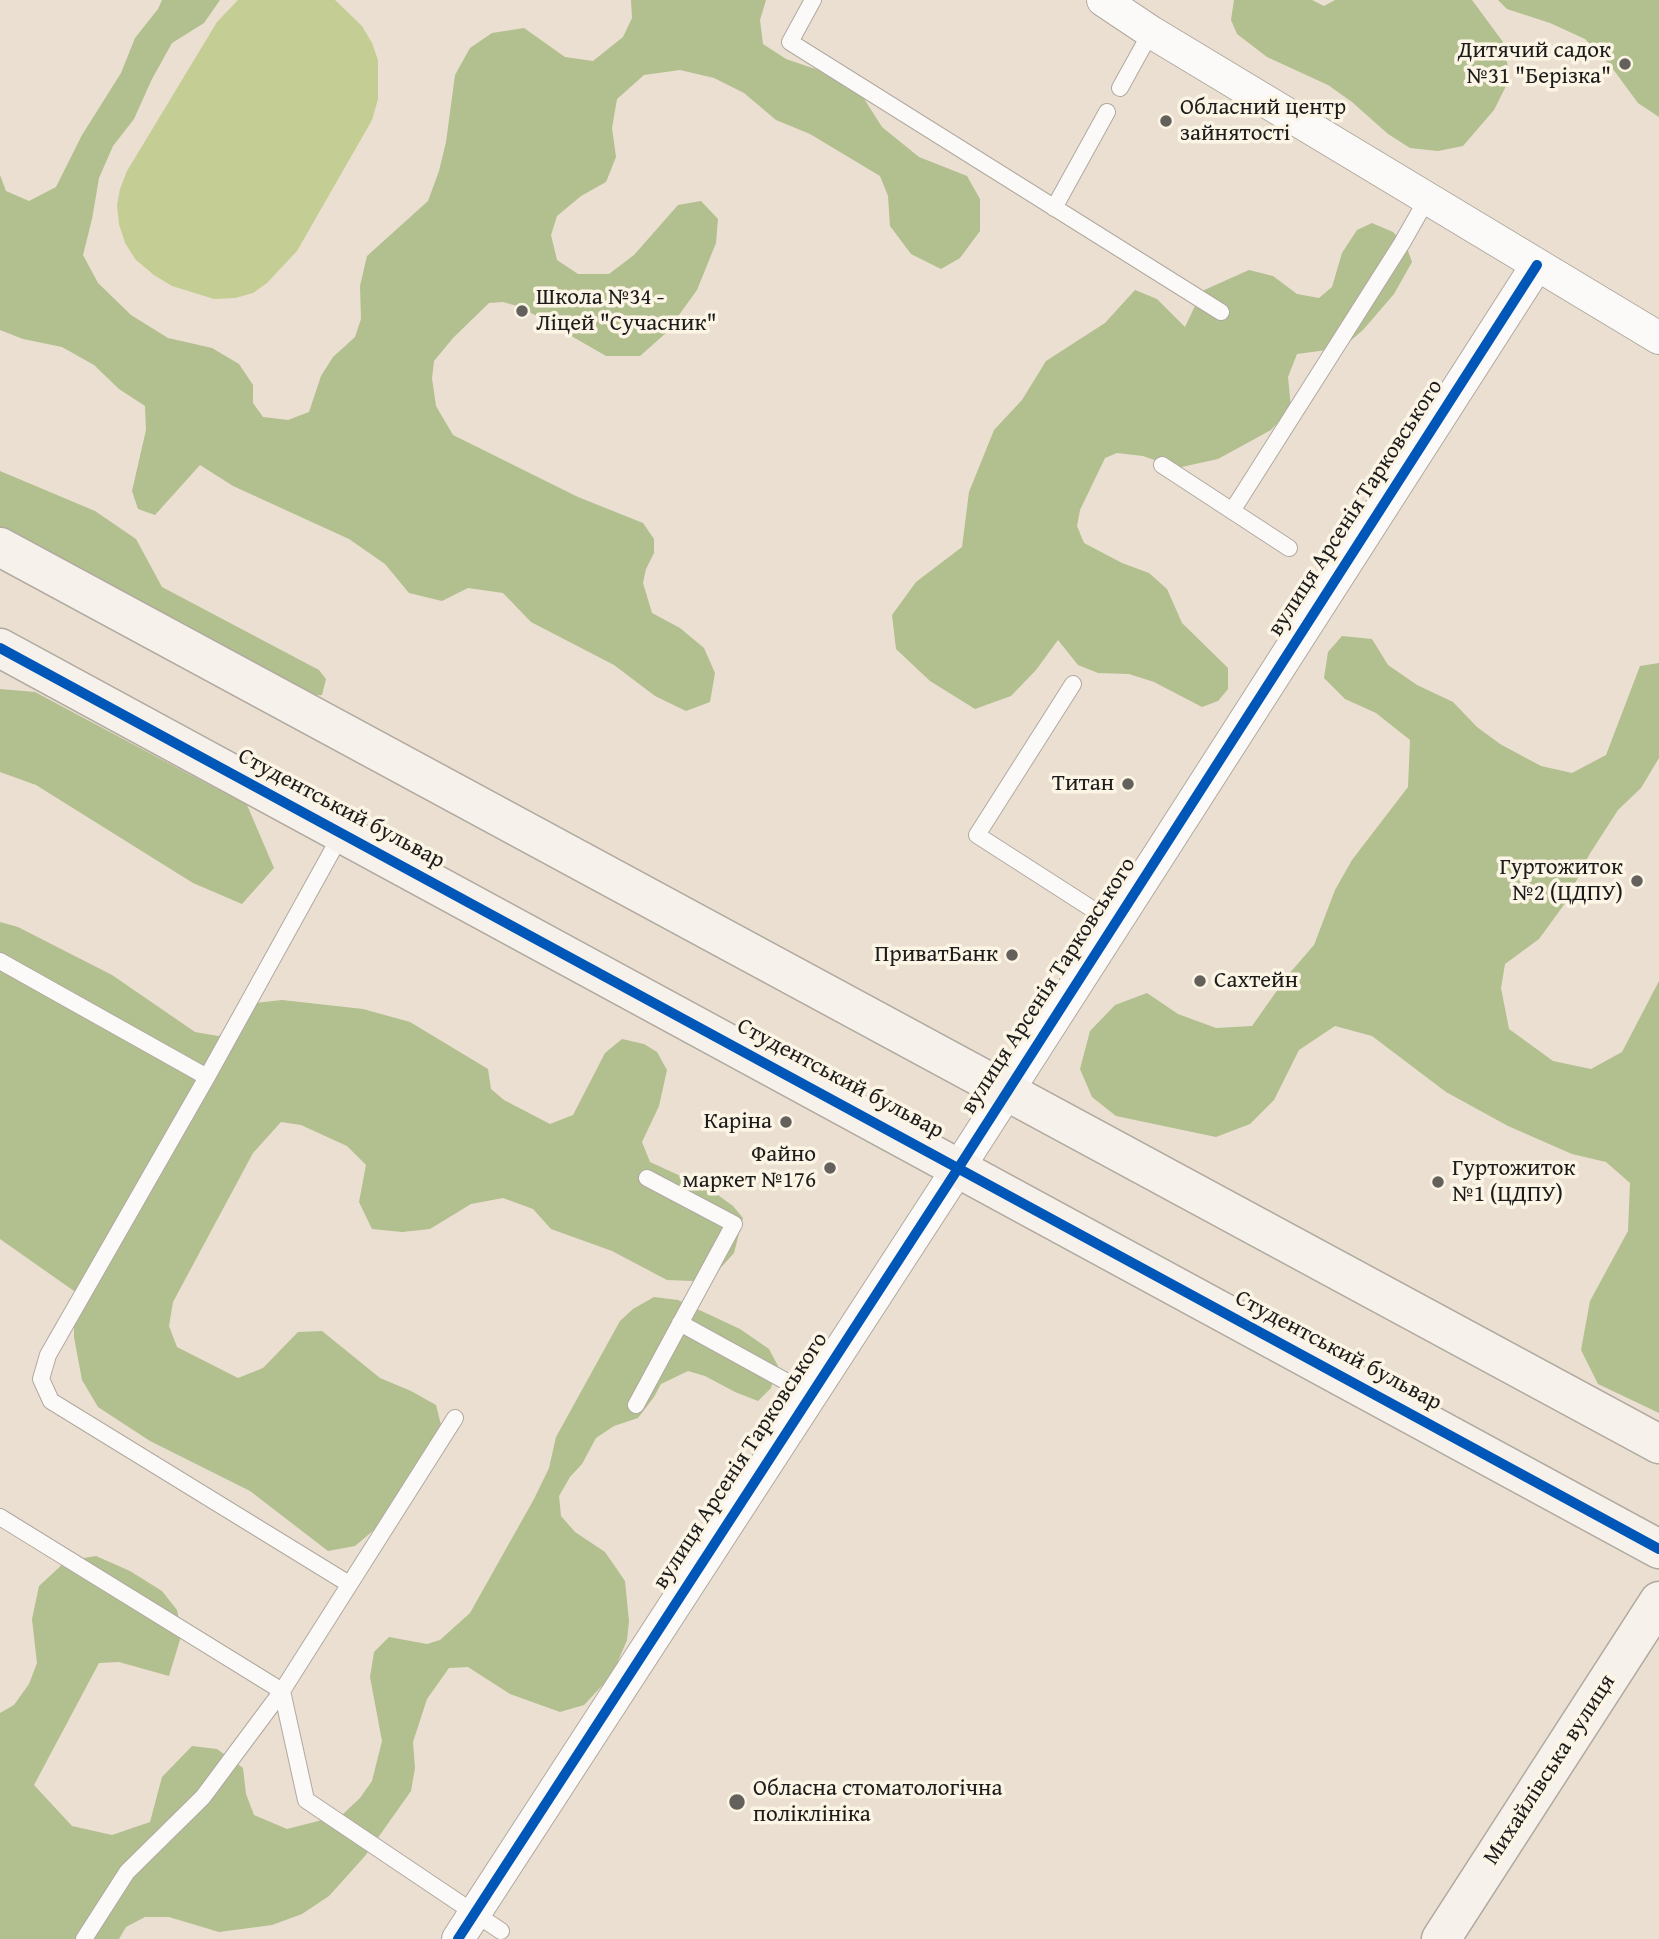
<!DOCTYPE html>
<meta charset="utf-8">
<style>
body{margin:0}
canvas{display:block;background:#eadfd0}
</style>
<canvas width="1659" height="1939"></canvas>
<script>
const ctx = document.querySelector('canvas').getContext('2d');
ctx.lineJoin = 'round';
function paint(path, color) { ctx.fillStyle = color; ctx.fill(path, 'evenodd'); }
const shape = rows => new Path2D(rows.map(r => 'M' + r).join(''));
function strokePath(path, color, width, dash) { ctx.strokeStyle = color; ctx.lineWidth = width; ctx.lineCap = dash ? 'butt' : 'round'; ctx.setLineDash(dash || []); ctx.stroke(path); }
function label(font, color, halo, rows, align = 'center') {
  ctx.font = font + ' "Gentium Book Plus",serif'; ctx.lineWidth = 7; ctx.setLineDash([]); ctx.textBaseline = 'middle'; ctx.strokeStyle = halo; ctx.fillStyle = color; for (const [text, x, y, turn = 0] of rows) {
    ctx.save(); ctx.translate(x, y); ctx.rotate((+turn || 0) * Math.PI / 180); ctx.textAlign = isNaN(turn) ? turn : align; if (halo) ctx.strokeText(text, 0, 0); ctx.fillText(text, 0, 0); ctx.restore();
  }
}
paint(shape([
 [238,0,335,0,362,26,372,43,378,60,378,99,372,120,297,251,267,283,253,293,235,298,214,299,172,286,154,275,136,260,125,243,119,224,117,205,120,189,127,171,217,22]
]), '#c4cd94');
paint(shape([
 [162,0,220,0,204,23,172,43,152,79,134,119,113,146,99,178,92,219,83,255,98,283,131,315,168,338,212,348,239,364,253,385,253,403,263,417,288,420,309,412,321,376,333,357,355,337,361,319,360,286,367,256,428,201,439,171,446,142,455,75,470,48,492,33,524,28,565,57,593,61,623,37,632,18,631,0,766,0,760,20,763,44,786,59,824,72,861,94,882,127,919,157,967,176,980,199,980,231,960,258,941,269,911,254,890,226,888,196,880,176,810,134,776,120,744,93,714,78,680,70,644,75,617,99,612,128,616,157,606,182,581,196,557,216,551,235,557,260,578,274,609,274,634,255,678,205,701,201,718,219,716,243,697,290,666,333,640,356,606,356,521,307,503,302,489,303,453,338,434,361,432,378,436,406,453,435,578,497,643,523,654,539,654,553,646,569,643,583,652,613,680,628,704,648,715,673,710,702,686,711,655,696,614,665,531,622,503,593,468,588,442,601,409,593,385,564,349,539,233,486,200,465,155,515,138,509,132,491,146,430,145,406,119,389,94,365,62,347,23,339,0,330,0,175,6,191,29,201,56,187,82,135,121,73,135,38,158,9],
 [1234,0,1312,0,1324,6,1335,0,1472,0,1503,42,1508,67,1506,86,1494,110,1463,146,1438,151,1410,148,1388,134,1352,102,1328,85,1267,57,1237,34,1231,20],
 [1498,0,1659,0,1659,117,1638,103,1610,65,1585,39,1550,23,1507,9],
 [1372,223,1393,232,1407,248,1412,262,1394,294,1363,330,1342,348,1297,354,1288,377,1291,408,1271,430,1218,459,1177,468,1143,456,1117,453,1105,458,1080,510,1077,526,1084,543,1122,563,1149,573,1167,589,1182,623,1228,668,1228,689,1218,701,1202,707,1154,682,1129,674,1098,673,1078,665,1058,640,1036,670,1011,696,975,709,930,681,896,649,892,615,916,582,962,547,969,492,994,430,1022,400,1046,361,1105,323,1135,290,1157,299,1185,327,1202,291,1249,270,1273,276,1297,294,1319,298,1332,287,1342,253,1357,230],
 [0,471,95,511,136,539,162,587,319,670,326,679,322,695,309,696,0,532],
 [1342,636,1372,639,1388,665,1417,685,1453,702,1477,727,1500,744,1541,766,1572,773,1606,755,1640,666,1659,663,1659,758,1641,788,1618,810,1589,855,1566,902,1539,939,1505,964,1501,988,1509,1029,1553,1061,1591,1069,1622,1052,1659,981,1659,1413,1598,1384,1581,1350,1590,1301,1628,1231,1630,1183,1606,1162,1572,1154,1508,1126,1446,1092,1372,1036,1335,1026,1299,1050,1274,1100,1250,1124,1216,1137,1116,1116,1092,1097,1080,1069,1090,1031,1115,1005,1147,993,1178,1014,1216,1028,1252,1026,1288,975,1314,945,1335,890,1352,860,1408,787,1410,740,1376,713,1345,699,1324,678,1328,652],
 [0,689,35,692,247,805,274,868,242,904,193,883,36,785,0,772],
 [0,922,18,927,112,975,195,1032,218,1036,237,1030,255,1003,282,1000,363,1009,410,1022,488,1069,491,1089,504,1100,550,1124,573,1115,605,1053,622,1039,644,1044,657,1052,667,1070,659,1106,642,1142,650,1162,711,1190,733,1206,743,1218,734,1253,716,1273,693,1281,667,1280,612,1251,551,1229,533,1209,503,1198,471,1204,430,1229,402,1232,372,1229,359,1202,366,1165,347,1146,301,1125,281,1122,253,1153,173,1302,169,1326,177,1347,238,1378,263,1368,298,1332,322,1331,380,1378,411,1391,436,1405,443,1433,387,1519,355,1546,328,1551,250,1491,150,1441,98,1407,82,1380,74,1337,74,1291,0,1239],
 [654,1297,678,1300,740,1329,769,1349,778,1366,771,1388,758,1401,735,1392,705,1376,688,1371,661,1384,654,1397,638,1418,614,1426,596,1438,582,1464,570,1477,559,1496,561,1516,575,1532,605,1552,625,1581,629,1621,627,1640,612,1675,584,1705,560,1712,510,1694,468,1667,449,1668,427,1699,413,1742,415,1768,411,1791,365,1856,329,1896,302,1914,272,1925,219,1932,169,1917,145,1917,126,1927,119,1939,0,1939,0,1713,14,1705,29,1684,37,1663,32,1619,39,1586,66,1561,96,1556,130,1571,162,1591,177,1610,182,1633,169,1676,119,1662,99,1663,34,1785,72,1826,112,1835,150,1822,162,1777,192,1746,217,1749,243,1768,246,1794,254,1815,287,1829,342,1815,360,1798,372,1781,382,1741,370,1677,374,1652,389,1637,427,1644,440,1640,470,1613,534,1499,549,1468,556,1437,620,1321,633,1309]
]), '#b2bf8f');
const lane = shape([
 [813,0,790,42,1221,312],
 [1120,88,1151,32],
 [1054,208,1107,112],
 [1162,465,1289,548],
 [1232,511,1402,243,1427,199],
 [1073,684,977,835,1114,923],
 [342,833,207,1077,48,1355,41,1379,51,1401,349,1584],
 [0,961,207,1077],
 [680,1323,809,1394],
 [636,1405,734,1224,647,1178],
 [0,1517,282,1691,306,1800,501,1931],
 [84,1939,127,1872,203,1797,282,1691,455,1418]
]);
const street = shape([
 [1103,0,1151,32,1659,338],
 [458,1939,959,1167,1537,265]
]);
const secondary = shape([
 [0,547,1659,1444],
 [0,648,1659,1549],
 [1441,1939,1659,1601]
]);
strokePath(lane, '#b0a9a0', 18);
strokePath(street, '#b0a9a0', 34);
strokePath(secondary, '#b0a9a0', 41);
strokePath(lane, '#fcfaf8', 16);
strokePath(street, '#fcfaf8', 32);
strokePath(secondary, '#f6f1ea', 38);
strokePath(shape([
 [0,648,1659,1549],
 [458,1939,959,1167,1537,265]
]), '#0057b8', 10);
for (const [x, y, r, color] of [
 [1625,64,7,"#64605b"],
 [1166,121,7,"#64605b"],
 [522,311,7,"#64605b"],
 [1128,784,7,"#64605b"],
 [1637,881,7,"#64605b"],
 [1012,955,7,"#64605b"],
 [1200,981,7,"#64605b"],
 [786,1122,7,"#64605b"],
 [830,1168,7,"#64605b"],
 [1438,1182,7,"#64605b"],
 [737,1802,9,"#64605b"]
]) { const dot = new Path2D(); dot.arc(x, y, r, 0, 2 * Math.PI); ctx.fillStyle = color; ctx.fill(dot); strokePath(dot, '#fcf5e5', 2.5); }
label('23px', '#1c1c1c', '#fcf5e5', [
 ["Дитячий садок",1611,51],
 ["№31 \"Берізка\"",1611,77],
 ["Обласний центр",1180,108,"left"],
 ["зайнятості",1180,134,"left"],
 ["Школа №34 -",536,298,"left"],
 ["Ліцей \"Сучасник\"",536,324,"left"],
 ["Титан",1114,784],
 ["Гуртожиток",1623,868],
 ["№2 (ЦДПУ)",1623,894],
 ["ПриватБанк",998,955],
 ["Сахтейн",1214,981,"left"],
 ["Каріна",772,1122],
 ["Файно",816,1155],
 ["маркет №176",816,1181],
 ["Гуртожиток",1452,1169,"left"],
 ["№1 (ЦДПУ)",1452,1195,"left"],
 ["Обласна стоматологічна",753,1789,"left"],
 ["поліклініка",753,1815,"left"]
], 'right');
label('23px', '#1c1c1c', '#fcf5e5', [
 ["вулиця Арсенія Тарковського",1356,508,-57],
 ["Студентський бульвар",341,809,28],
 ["вулиця Арсенія Тарковського",1049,986,-57],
 ["Студентський бульвар",840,1079,28],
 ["Студентський бульвар",1338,1351,28],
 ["вулиця Арсенія Тарковського",741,1461,-57],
 ["Михайлівська вулиця",1550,1770,-57]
]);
</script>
